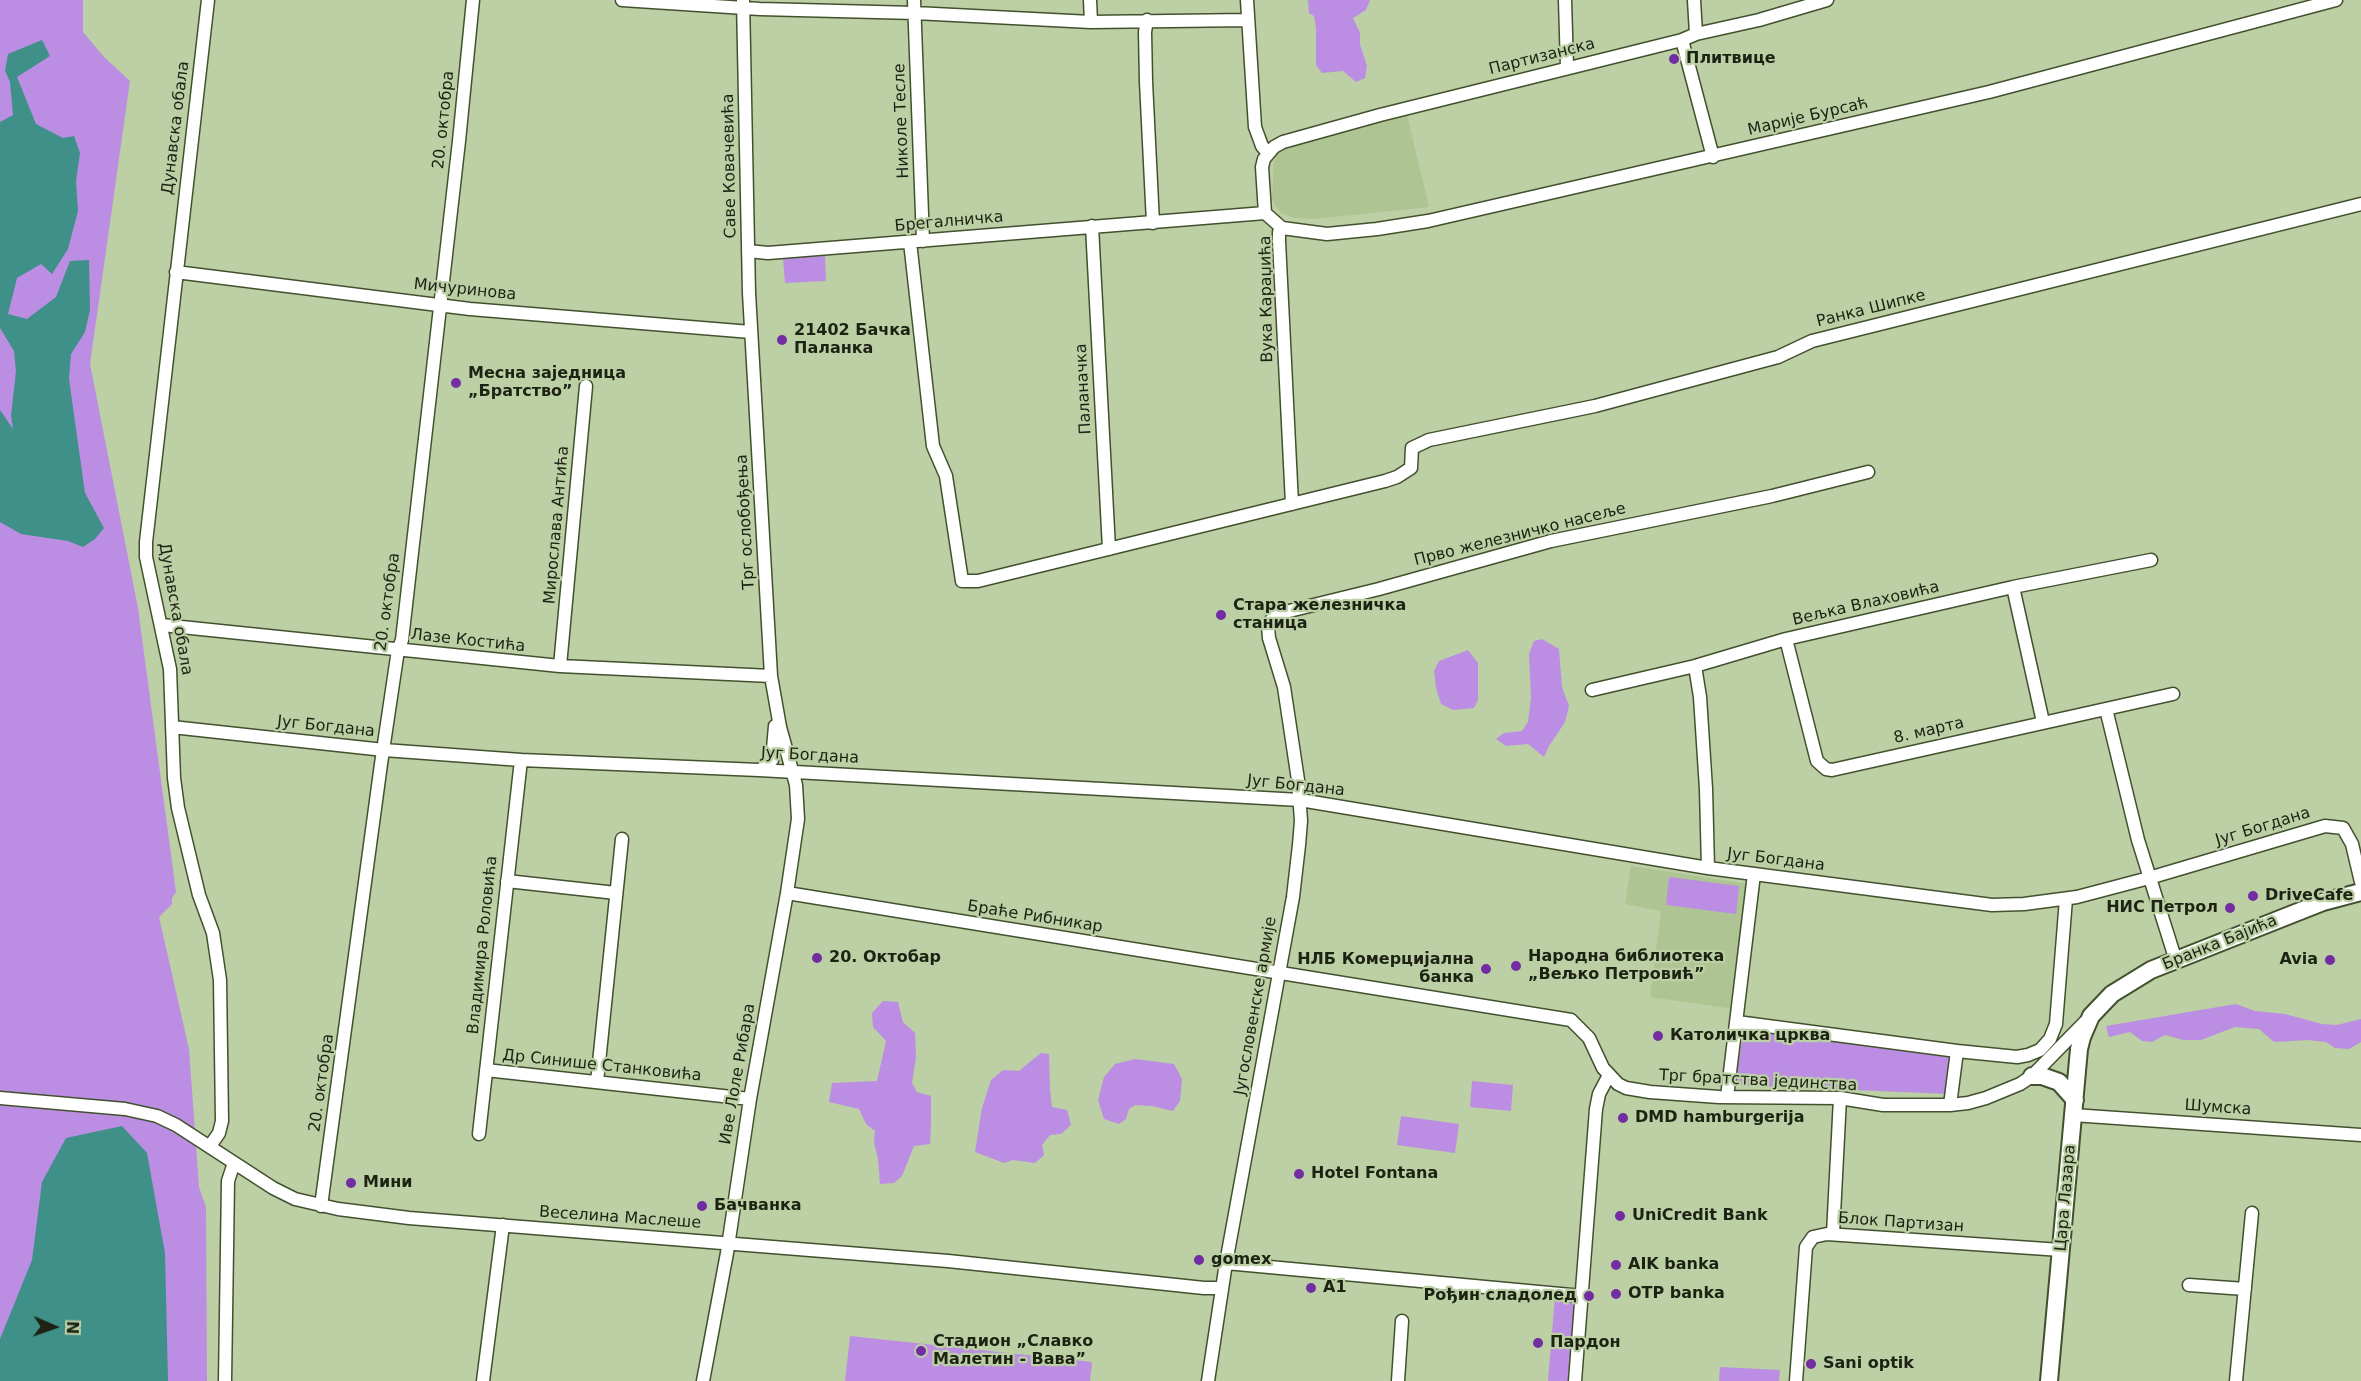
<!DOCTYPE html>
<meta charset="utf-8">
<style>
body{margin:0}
#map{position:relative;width:2361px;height:1381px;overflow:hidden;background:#bccfa5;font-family:"DejaVu Sans",sans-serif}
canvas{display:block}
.north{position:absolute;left:24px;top:1297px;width:60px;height:60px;-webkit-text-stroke:4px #bccfa5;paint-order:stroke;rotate:92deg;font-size:16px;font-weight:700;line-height:24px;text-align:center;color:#1c2313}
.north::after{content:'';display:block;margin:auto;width:21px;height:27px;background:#1c2313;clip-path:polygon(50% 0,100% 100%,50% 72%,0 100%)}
</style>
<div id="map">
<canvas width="2361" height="1381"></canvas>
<div class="north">N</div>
</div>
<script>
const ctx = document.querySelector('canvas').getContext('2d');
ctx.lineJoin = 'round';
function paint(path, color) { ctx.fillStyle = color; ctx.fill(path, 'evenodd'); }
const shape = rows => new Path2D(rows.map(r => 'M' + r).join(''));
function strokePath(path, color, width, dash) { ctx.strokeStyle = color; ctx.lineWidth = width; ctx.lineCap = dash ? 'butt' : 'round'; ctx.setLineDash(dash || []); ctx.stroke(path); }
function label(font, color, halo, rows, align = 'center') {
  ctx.font = font + ' "DejaVu Sans",sans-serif'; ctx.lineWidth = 4.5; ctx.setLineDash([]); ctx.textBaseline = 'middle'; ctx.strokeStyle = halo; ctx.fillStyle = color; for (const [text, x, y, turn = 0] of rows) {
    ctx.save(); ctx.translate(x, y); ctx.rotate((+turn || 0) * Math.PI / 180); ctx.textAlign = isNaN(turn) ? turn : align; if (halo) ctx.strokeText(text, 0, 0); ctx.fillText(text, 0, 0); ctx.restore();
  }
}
paint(shape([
 [1407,115,1429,207,1314,219,1294,218,1281,213,1275,205,1272,197,1274,162,1277,155,1283,148],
 [1631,866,1748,884,1734,1009,1650,997,1661,911,1625,904]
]), '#aec493');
paint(shape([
 [0,0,83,0,83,32,104,57,130,81,90,364,138,608,176,892,172,898,172,904,159,917,189,1049,199,1187,206,1207,207,1381,0,1381],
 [1308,0,1370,0,1366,10,1353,18,1360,33,1360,44,1367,66,1365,78,1356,82,1343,71,1322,73,1316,65,1316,29,1314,16,1309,13],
 [825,256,826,281,785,283,783,258],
 [1542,639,1559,649,1562,687,1569,706,1565,722,1549,746,1544,757,1528,744,1506,746,1496,739,1504,733,1522,731,1528,722,1531,698,1529,654,1534,641],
 [1468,650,1478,663,1478,700,1474,708,1453,710,1441,704,1436,688,1434,671,1439,661],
 [1669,877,1739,886,1736,914,1666,905],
 [883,1001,898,1002,903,1022,915,1033,916,1057,912,1083,917,1092,931,1096,931,1124,930,1144,914,1146,902,1176,894,1183,880,1184,878,1159,874,1143,875,1131,866,1124,859,1109,829,1102,832,1083,877,1081,886,1041,873,1027,872,1013],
 [2236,1004,2255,1011,2285,1014,2322,1024,2337,1025,2361,1019,2361,1042,2349,1049,2335,1048,2326,1042,2308,1040,2274,1042,2259,1029,2235,1027,2201,1040,2183,1040,2165,1035,2152,1042,2142,1041,2130,1032,2109,1037,2106,1026],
 [1744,1028,1953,1056,1949,1094,1735,1085],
 [1041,1053,1049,1054,1050,1090,1052,1107,1067,1110,1071,1125,1061,1134,1050,1135,1042,1145,1044,1155,1035,1163,1013,1160,1004,1163,975,1152,982,1108,991,1080,1003,1070,1019,1071],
 [1135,1059,1174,1064,1182,1079,1180,1101,1173,1111,1152,1106,1135,1105,1129,1109,1126,1119,1119,1124,1104,1119,1098,1100,1104,1077,1115,1064],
 [1472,1081,1513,1085,1511,1111,1470,1107],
 [1401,1116,1459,1124,1455,1153,1397,1145],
 [1555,1297,1575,1299,1568,1381,1548,1381],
 [850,1336,1092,1362,1090,1381,845,1381],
 [1720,1367,1780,1370,1779,1381,1719,1381]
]), '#bb8ee3');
paint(shape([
 [42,40,50,56,17,77,36,124,63,138,74,136,80,153,76,181,78,211,68,249,52,274,41,264,17,278,8,314,27,319,56,297,70,261,89,260,90,310,85,332,71,354,69,379,85,493,104,528,95,539,83,547,68,541,21,534,0,522,0,410,13,429,11,416,16,371,14,351,0,328,0,122,13,115,10,82,5,71,8,54],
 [122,1126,147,1153,165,1253,168,1381,0,1381,0,1339,32,1260,42,1182,66,1138]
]), '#3e9089');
const minor = shape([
 [208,0,146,542,146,557,170,669,174,778,178,808,199,895,213,933,220,980,222,1121,219,1133,210,1146],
 [622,0,760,9,915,13,1091,22,1248,20],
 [914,0,923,241],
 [1090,0,1091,22],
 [1247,0,1255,127,1262,146,1268,153],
 [1565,0,1567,67],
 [1694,0,1696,34],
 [1827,0,1759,20,1696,34,1682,40,1380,115,1283,142,1274,147,1264,159,1262,167,1265,213,1282,228,1327,234,1377,229,1428,221,1989,92,2336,0],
 [1147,20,1145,32,1146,82,1153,223],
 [1682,40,1713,157],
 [1092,226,1109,549],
 [1282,228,1279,232,1279,241,1292,504],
 [910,242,933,446,946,476,962,581,978,581,1385,481,1397,477,1411,468,1412,448,1429,440,1595,406,1778,357,1812,341,2361,204],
 [748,251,768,253,1265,213],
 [176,272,470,309,751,332],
 [2013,587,2043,722],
 [162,625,560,666,771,676],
 [1786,639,1817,761,1826,769,1832,770,2173,694],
 [560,666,586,386],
 [1695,666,1700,697,1706,789,1708,868],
 [1592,690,1695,666,1786,639,2013,587,2151,560],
 [2106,709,2138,840,2176,961],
 [172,727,384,750,521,760,759,770,1300,800,1708,868,1992,905,2024,904,2077,897,2149,878,2325,826,2343,828,2352,844,2361,882],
 [759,770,767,766,772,760,775,726],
 [507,881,616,893],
 [787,893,1571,1020,1589,1038,1603,1068,1618,1084,1626,1088,1650,1092,1719,1097,1840,1098,1883,1105,1950,1105,1968,1103,1986,1098,2020,1084,2032,1076,2085,1022],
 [1737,1022,1957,1051,1950,1105],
 [1957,1051,2017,1057,2028,1055,2040,1050,2050,1039,2056,1024,2066,899],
 [486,1070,750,1099],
 [597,1082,622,839],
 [1727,1097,1754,874],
 [0,1098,125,1109,157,1116,176,1125,273,1188,295,1199,338,1209,409,1218,948,1261,1204,1288,1222,1288],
 [2073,1115,2361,1135],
 [479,1134,521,760],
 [321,1206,381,764,398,650,402,640,459,141,473,0],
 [1833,1234,1840,1098],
 [1226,1263,1582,1296],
 [2189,1285,2245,1289],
 [225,1381,228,1181,234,1163],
 [483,1381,503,1225],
 [703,1381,727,1253,750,1099,787,893,798,819,796,785,780,727,771,676,749,293,743,0],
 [1208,1381,1226,1263,1293,897,1299,845,1301,821,1298,780,1284,687,1269,638,1268,626,1272,619,1281,613,1379,589,1551,541,1772,496,1868,472],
 [1398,1381,1402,1321],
 [1575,1381,1596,1109,1599,1094,1609,1075],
 [1796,1381,1806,1247,1813,1237,1827,1234,2061,1250],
 [2236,1381,2252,1213]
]);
const major = shape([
 [2032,1076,2042,1076,2059,1082,2075,1100],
 [2049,1381,2079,1049,2082,1037,2091,1016,2112,994,2151,970,2323,902,2361,892]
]);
strokePath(minor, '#42512d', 15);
strokePath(major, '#42512d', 20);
strokePath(minor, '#fff', 12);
strokePath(major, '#fff', 16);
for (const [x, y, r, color] of [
 [1674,59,6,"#712da1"],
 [782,340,6,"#712da1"],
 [456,383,6,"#712da1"],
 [1221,615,6,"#712da1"],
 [2253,896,6,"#712da1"],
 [2230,908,6,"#712da1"],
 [817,958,6,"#712da1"],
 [2330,960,6,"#712da1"],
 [1516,966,6,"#712da1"],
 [1486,969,6,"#712da1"],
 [1658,1036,6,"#712da1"],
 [1623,1118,6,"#712da1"],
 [1299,1174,6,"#712da1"],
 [351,1183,6,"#712da1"],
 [702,1206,6,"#712da1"],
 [1620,1216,6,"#712da1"],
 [1199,1260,6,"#712da1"],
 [1616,1265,6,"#712da1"],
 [1311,1288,6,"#712da1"],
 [1616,1294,6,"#712da1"],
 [1589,1296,6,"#712da1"],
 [1538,1343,6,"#712da1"],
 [921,1351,6,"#712da1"],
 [1811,1364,6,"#712da1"]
]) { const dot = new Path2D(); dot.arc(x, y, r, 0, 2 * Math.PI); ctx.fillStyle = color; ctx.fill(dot); strokePath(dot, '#bccfa5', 2); }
label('16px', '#1c2313', '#bccfa5', [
 ["Партизанска",1542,57,-14],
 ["Марије Бурсаћ",1808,117,-13],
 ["20. октобра",444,120,-84],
 ["Николе Тесле",902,121,-92],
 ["Дунавска обала",176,128,-83],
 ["Саве Ковачевића",730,166,-91],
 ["Брегалничка",949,222,-5],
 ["Мичуринова",465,290,6],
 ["Вука Караџића",1267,299,-91],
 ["Ранка Шипке",1871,309,-14],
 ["Паланачка",1084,389,-93],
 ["Трг ослобођења",746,522,-93],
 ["Мирослава Антића",557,525,-85],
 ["Прво железничко насеље",1520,535,-14],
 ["20. октобра",388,602,-82],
 ["Вељка Влаховића",1866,604,-13],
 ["Дунавска обала",175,609,80],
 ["Лазе Костића",468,641,6],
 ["Југ Богдана",326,727,6],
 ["8. марта",1929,731,-13],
 ["Југ Богдана",810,756,3],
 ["Југ Богдана",1296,786,6],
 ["Југ Богдана",2263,827,-17],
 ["Југ Богдана",1776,860,7],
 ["Браће Рибникар",1035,917,9],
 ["Бранка Бајића",2220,943,-22],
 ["Владимира Роловића",483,945,-84],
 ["Југословенске армије",1256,1006,-80],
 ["Др Синише Станковића",602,1066,6],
 ["Иве Лоле Рибара",738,1074,-80],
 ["Трг братства јединства",1758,1081,3],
 ["20. октобра",322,1083,-82],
 ["Шумска",2218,1108,4],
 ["Цара Лазара",2066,1198,-85],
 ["Веселина Маслеше",620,1218,4],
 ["Блок Партизан",1901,1223,4]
]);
label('bold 16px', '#1c2313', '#bccfa5', [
 ["Плитвице",1686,59],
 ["21402 Бачка",794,331],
 ["Паланка",794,349],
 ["Месна заједница",468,374],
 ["„Братство”",468,392],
 ["Стара железничка",1233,606],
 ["станица",1233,624],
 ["DriveCafe",2265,896],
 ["НИС Петрол",2218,908,"right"],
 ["Народна библиотека",1528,957],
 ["„Вељко Петровић”",1528,975],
 ["20. Октобар",829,958],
 ["НЛБ Комерцијална",1474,960,"right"],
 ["банка",1474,978,"right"],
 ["Avia",2318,960,"right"],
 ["Католичка црква",1670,1036],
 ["DMD hamburgerija",1635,1118],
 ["Hotel Fontana",1311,1174],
 ["Мини",363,1183],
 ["Бачванка",714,1206],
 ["UniCredit Bank",1632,1216],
 ["gomex",1211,1260],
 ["AIK banka",1628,1265],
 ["A1",1323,1288],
 ["OTP banka",1628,1294],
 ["Рођин сладолед",1577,1296,"right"],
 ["Стадион „Славко",933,1342],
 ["Малетин - Вава”",933,1360],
 ["Пардон",1550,1343],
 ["Sani optik",1823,1364]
], 'left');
</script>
